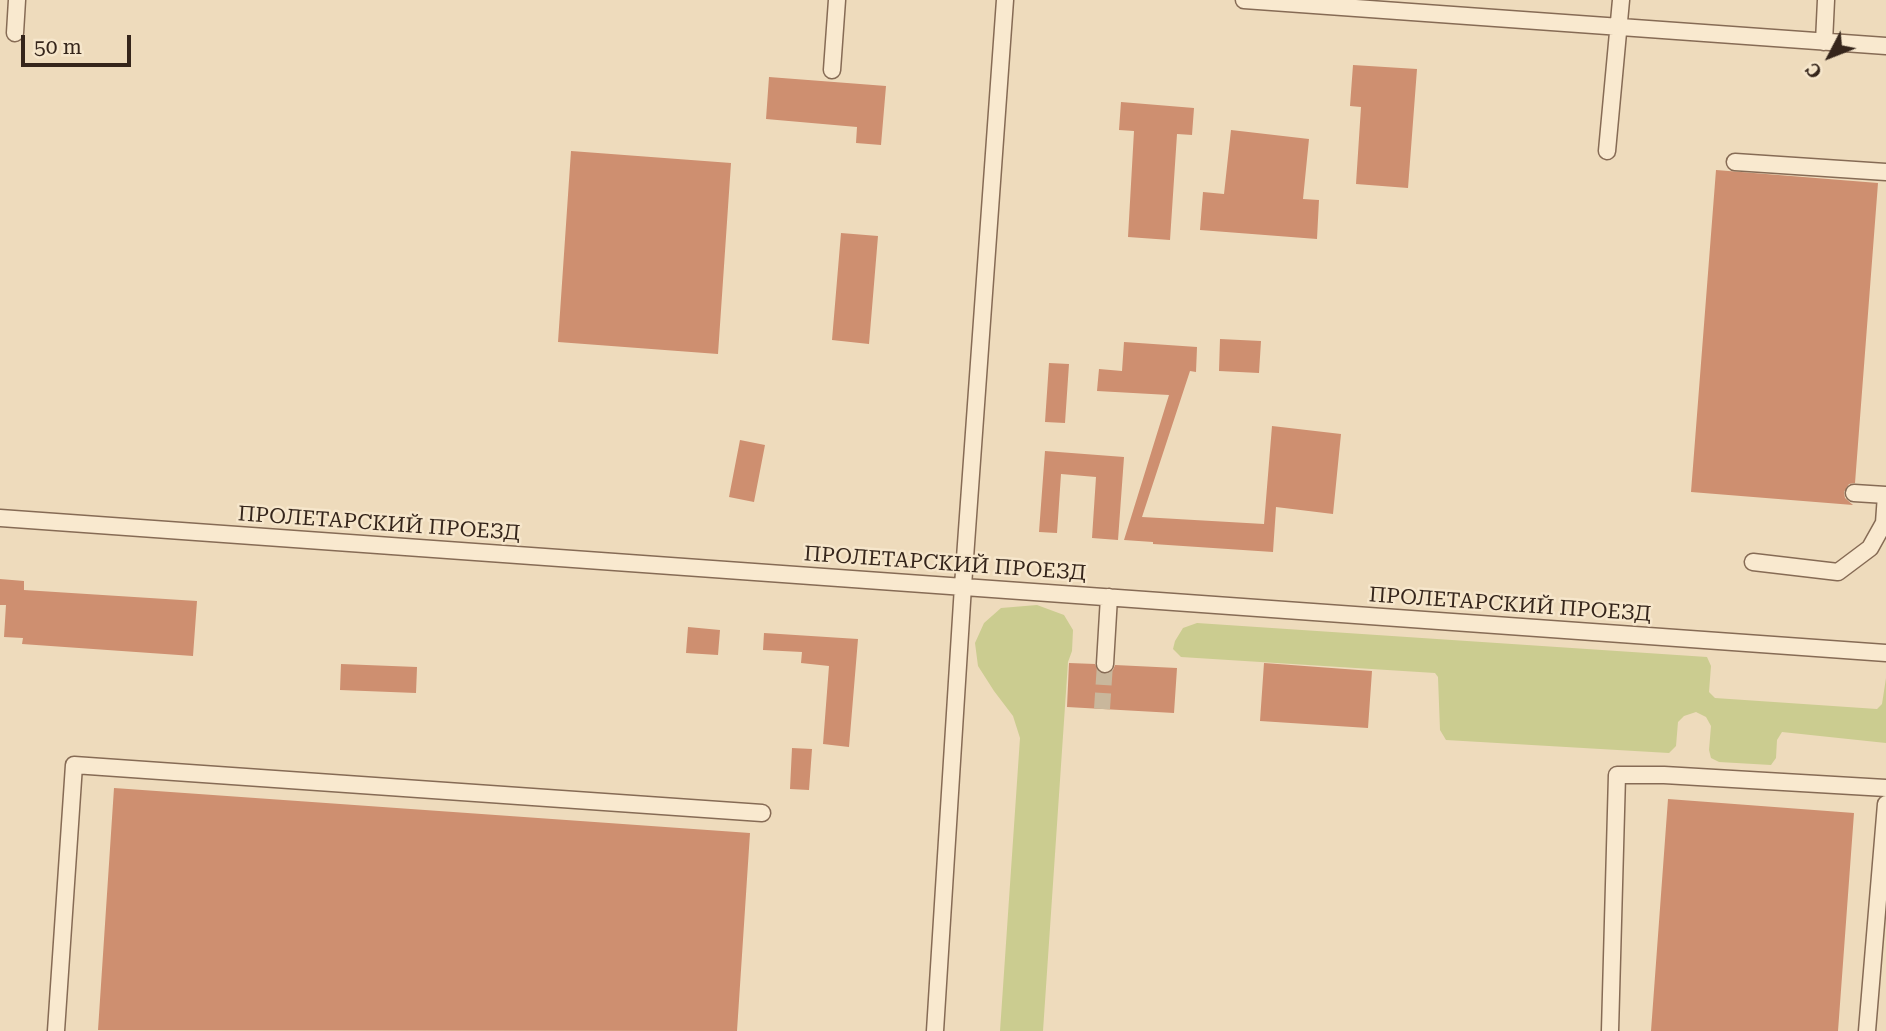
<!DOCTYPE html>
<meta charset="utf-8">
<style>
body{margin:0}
#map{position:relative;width:1886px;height:1031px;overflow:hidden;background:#eedbbc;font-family:"Roboto Serif",serif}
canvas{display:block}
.north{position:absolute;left:1795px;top:21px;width:70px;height:70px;-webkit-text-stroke:5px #f6e6cb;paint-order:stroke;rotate:228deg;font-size:19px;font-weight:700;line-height:28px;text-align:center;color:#35251b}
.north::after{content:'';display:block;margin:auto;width:24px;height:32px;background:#35251b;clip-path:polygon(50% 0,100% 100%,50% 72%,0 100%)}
.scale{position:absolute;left:21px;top:35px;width:110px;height:32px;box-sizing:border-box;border:4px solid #35251b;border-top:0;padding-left:9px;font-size:21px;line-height:24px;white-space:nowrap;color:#35251b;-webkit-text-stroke:5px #f6e6cb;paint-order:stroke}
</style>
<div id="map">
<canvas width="1886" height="1031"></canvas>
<div class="north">С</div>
<div class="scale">50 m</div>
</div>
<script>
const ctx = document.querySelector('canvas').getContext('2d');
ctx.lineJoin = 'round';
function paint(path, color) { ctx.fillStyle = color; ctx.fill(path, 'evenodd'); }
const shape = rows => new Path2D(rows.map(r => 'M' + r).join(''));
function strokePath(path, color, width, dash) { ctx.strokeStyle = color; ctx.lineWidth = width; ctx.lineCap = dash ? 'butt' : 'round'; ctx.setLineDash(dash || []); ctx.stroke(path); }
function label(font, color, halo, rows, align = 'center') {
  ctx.font = font + ' "Roboto Serif",serif'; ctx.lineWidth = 5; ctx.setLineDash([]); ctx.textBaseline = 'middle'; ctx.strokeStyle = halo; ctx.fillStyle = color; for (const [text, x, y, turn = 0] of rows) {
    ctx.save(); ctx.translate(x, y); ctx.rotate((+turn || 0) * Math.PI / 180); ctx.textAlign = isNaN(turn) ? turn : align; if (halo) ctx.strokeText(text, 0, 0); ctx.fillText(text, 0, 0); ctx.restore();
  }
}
paint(shape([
 [1037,605,1064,615,1073,630,1072,651,1068,662,1043,1031,1000,1031,1020,738,1013,716,994,691,978,666,975,643,984,623,1001,608],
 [1197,623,1707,657,1711,666,1709,692,1715,698,1877,709,1882,704,1886,678,1886,743,1782,732,1777,740,1776,758,1771,765,1719,762,1711,758,1709,750,1711,726,1706,717,1696,712,1684,716,1678,722,1676,746,1669,753,1446,740,1440,730,1438,677,1435,673,1181,657,1173,649,1175,641,1183,628]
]), '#cbcc90');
paint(shape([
 [1353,65,1417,69,1408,188,1356,184,1361,107,1350,106],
 [769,77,886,86,881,145,856,143,857,127,766,119],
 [1121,102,1194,108,1192,135,1177,134,1170,240,1128,237,1134,131,1119,130],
 [1231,130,1309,139,1303,199,1319,200,1317,239,1200,230,1203,192,1224,194],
 [571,151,731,163,718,354,558,342],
 [1716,170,1878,183,1855,483,1849,484,1844,492,1845,498,1853,505,1691,492],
 [841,233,878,236,869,344,832,340],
 [1220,339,1261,341,1259,373,1219,371],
 [1124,342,1197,347,1196,372,1190,371,1142,517,1264,524,1272,426,1341,434,1333,514,1276,507,1273,552,1153,544,1153,542,1124,540,1169,395,1097,391,1099,369,1122,371],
 [1049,363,1069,364,1065,423,1045,422],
 [740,440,765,445,754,502,729,497],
 [1045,451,1124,457,1118,540,1092,538,1096,477,1061,474,1057,533,1039,532],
 [0,579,24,581,24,590,197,601,193,656,22,644,23,638,4,637,6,605,0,605],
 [688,627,720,630,718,655,686,653],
 [764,633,858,639,849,747,823,744,829,666,801,663,802,652,763,650],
 [1069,663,1095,664,1099,672,1105,674,1113,670,1115,665,1177,668,1174,713,1067,707],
 [1264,663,1372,671,1368,728,1260,721],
 [341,664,417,667,416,693,340,690],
 [792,748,812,749,809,790,790,789],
 [114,788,750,833,737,1031,98,1030],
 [1668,799,1854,813,1838,1031,1651,1031]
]), '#ce8f70');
strokePath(shape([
 [1102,709,1105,664]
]), '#c9b79c', 16, [16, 8]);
const minor = shape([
 [1244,0,1886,46],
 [15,33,17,0],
 [1824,42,1826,0],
 [832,70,837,0],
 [1607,151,1621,0],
 [1735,162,1886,172],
 [1854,493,1886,495],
 [0,518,1886,653],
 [1753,562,1838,572,1870,548,1884,523,1886,495],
 [1105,664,1109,597],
 [56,1031,74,765,762,813],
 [935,1031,963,586,1005,0],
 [1610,1031,1617,775,1664,775,1886,788],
 [1867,1031,1886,804]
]);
strokePath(minor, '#866b55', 19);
strokePath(minor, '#f9e9cf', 16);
label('21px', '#35251b', '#f6e6cb', [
 ["ПРОЛЕТАРСКИЙ ПРОЕЗД",379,524,4],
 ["ПРОЛЕТАРСКИЙ ПРОЕЗД",945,564,4],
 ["ПРОЛЕТАРСКИЙ ПРОЕЗД",1510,605,4]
]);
</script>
